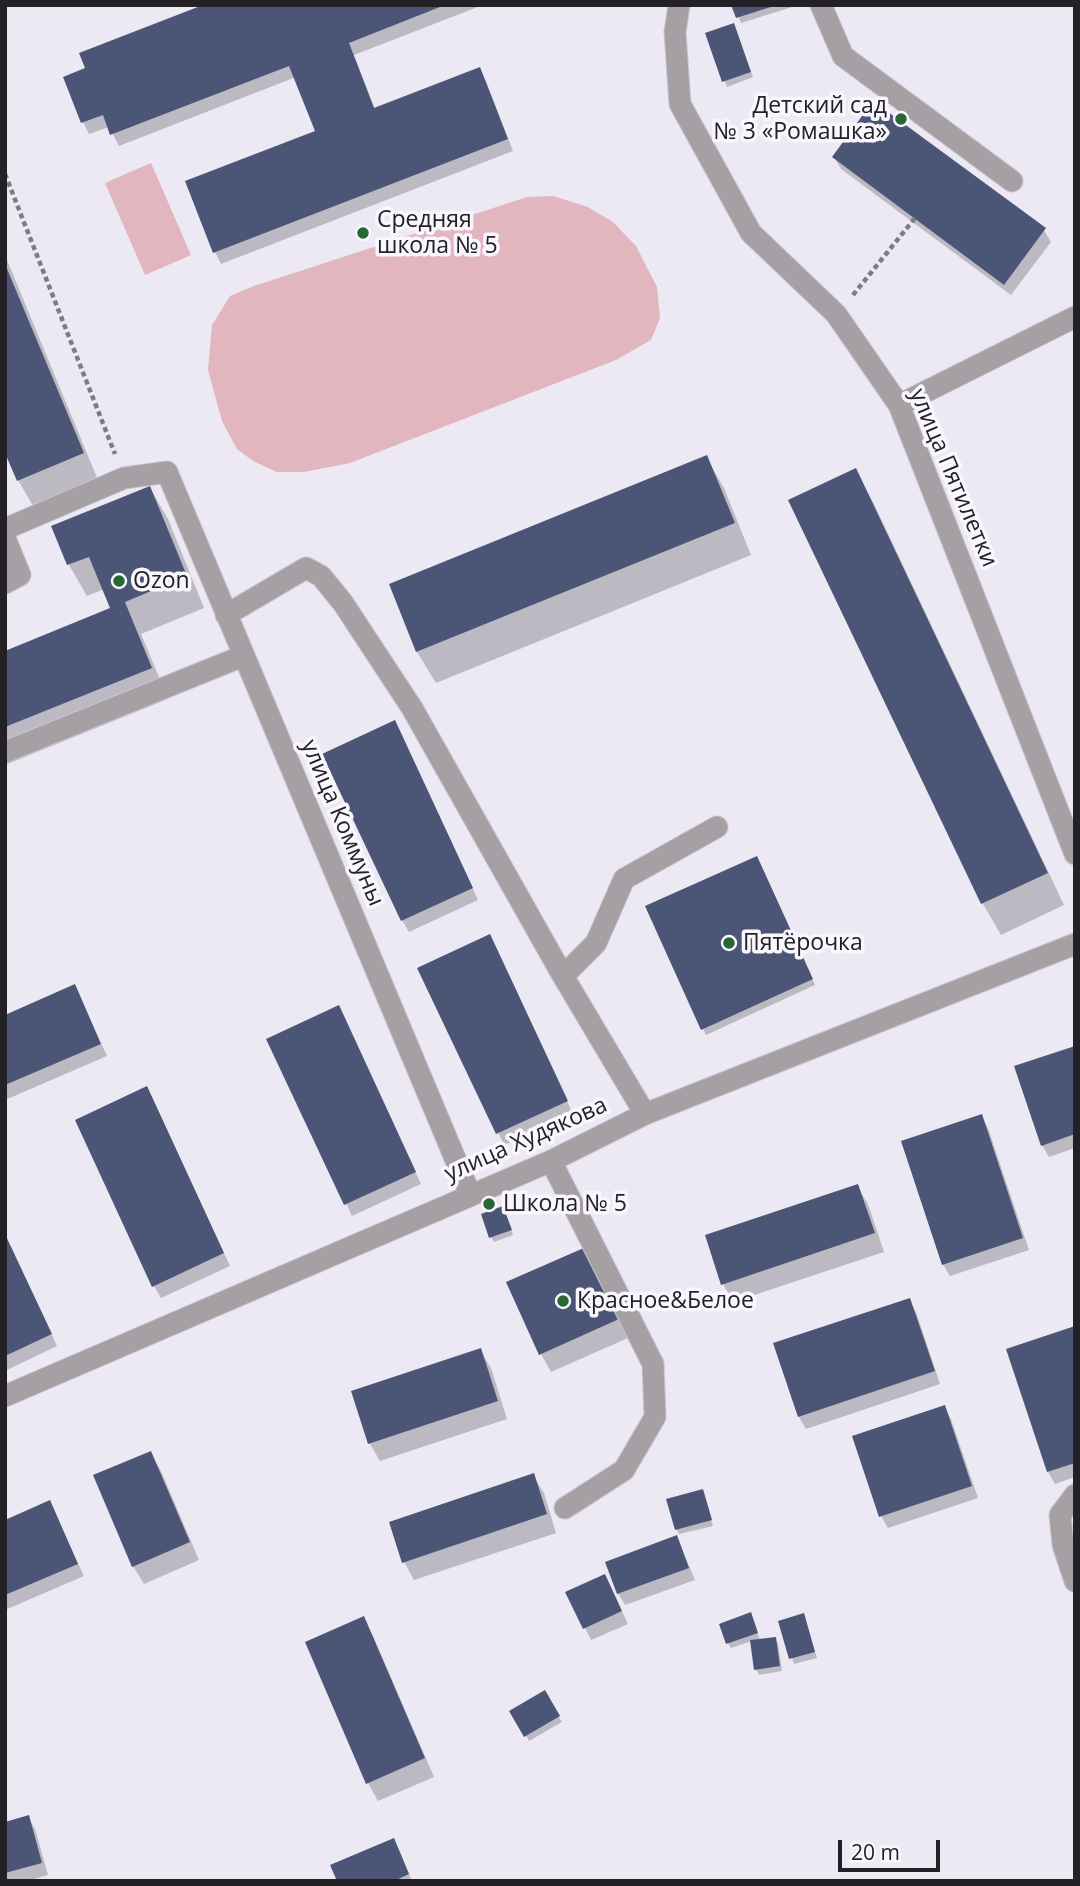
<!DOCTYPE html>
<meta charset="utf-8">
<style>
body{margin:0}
#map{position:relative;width:1080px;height:1886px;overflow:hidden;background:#ece8f4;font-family:"Open Sans",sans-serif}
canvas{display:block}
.frame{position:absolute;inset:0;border:7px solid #232126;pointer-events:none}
.scale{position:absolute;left:838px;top:1840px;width:102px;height:32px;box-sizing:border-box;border:4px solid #232126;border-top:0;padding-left:9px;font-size:21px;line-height:24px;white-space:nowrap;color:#232126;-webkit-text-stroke:5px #f9f6fd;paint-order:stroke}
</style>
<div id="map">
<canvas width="1080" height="1886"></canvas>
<div class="frame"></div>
<div class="scale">20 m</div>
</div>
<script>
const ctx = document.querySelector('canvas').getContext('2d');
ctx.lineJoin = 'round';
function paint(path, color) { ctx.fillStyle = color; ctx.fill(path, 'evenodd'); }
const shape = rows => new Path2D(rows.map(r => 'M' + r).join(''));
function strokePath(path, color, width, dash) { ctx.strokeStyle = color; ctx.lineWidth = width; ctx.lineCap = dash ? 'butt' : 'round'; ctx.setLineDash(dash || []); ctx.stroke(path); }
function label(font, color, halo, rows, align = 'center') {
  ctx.font = font + ' "Open Sans",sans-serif'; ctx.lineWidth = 7; ctx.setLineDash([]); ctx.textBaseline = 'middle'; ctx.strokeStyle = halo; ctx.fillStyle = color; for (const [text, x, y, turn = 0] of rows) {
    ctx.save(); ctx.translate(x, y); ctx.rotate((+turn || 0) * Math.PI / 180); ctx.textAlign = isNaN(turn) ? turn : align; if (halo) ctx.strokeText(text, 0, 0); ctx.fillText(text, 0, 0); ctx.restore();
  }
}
paint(shape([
 [151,163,191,255,145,275,105,183],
 [553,196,588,207,613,222,636,246,657,287,660,318,651,340,616,360,350,463,304,472,277,472,253,461,237,449,222,421,208,370,212,325,230,296,254,286,527,197]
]), '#e2b6bf');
paint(shape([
 [208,5,483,5,354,55,375,109,479,69,486,81,513,151,221,264,215,252,187,182,317,132,296,77,119,146,109,127,89,134,83,122,87,69],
 [733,5,791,5,792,7,741,23],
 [736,30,753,77,727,87,708,34],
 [834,157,1044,230,1051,242,1011,295,841,169],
 [5,255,100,485,36,511,18,480,5,448],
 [706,457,724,488,751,555,436,683,417,652,391,585],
 [855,470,873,502,1064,905,1001,935,983,904,791,501],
 [150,488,168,519,204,608,141,634,168,699,5,765,5,653,112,609,104,589,87,596,69,565,53,527],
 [401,735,478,900,409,932,402,920],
 [760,863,815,985,706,1035,647,907],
 [496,948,573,1114,504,1145,420,969],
 [75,987,107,1056,5,1100,5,1017],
 [345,1019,421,1184,352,1216,269,1040],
 [1075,1048,1075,1148,1049,1157,1042,1145],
 [153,1100,230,1266,161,1298,154,1286],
 [981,1117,988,1128,1029,1250,950,1276,943,1264],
 [857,1186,868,1204,884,1252,733,1302,723,1284],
 [505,1213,513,1235,494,1242,491,1237],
 [5,1235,57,1346,5,1371],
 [595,1267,628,1338,551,1372,541,1354],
 [909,1300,916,1312,940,1384,806,1429,799,1417,775,1344],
 [1075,1328,1075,1477,1055,1484,1048,1472,1008,1350],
 [480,1350,491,1368,507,1419,380,1461,370,1444,353,1392],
 [944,1407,951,1419,978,1498,888,1528,881,1516],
 [150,1453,161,1471,199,1560,144,1584,133,1566],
 [533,1476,544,1493,556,1533,414,1580,404,1562],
 [703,1491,713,1526,679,1534,676,1529],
 [50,1503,84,1576,5,1610,5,1522],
 [677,1537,695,1580,625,1605,618,1593],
 [611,1588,628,1624,591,1640,568,1593],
 [804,1615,817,1658,794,1664,780,1622],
 [363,1618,373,1636,434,1777,378,1801,368,1783],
 [754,1620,760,1641,775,1639,778,1644,782,1671,759,1675,756,1669,752,1641,731,1648,728,1643],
 [544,1692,562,1722,529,1741,512,1711],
 [28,1817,35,1829,48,1875,27,1881,5,1881,5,1824],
 [400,1852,412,1881,338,1881]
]), '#0003');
paint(shape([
 [203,5,445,5,349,43,374,108,480,67,508,139,213,253,185,181,315,131,289,66,110,135,103,115,81,123,63,77,85,68,79,53],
 [731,5,774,5,774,6,736,18],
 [734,23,751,72,722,82,705,33],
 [873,101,1046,228,1004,285,832,157],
 [5,264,84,453,17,481,5,453],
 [707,455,735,523,416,652,389,584],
 [856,468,1048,873,981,904,788,500],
 [150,486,187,576,125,602,152,668,5,727,5,651,110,608,89,557,67,565,51,526],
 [395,720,473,888,401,921,322,754],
 [757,856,813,979,701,1030,645,906],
 [490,934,568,1101,496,1134,417,968],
 [75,984,101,1044,5,1085,5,1015],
 [339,1005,416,1172,344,1205,266,1039],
 [1075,1046,1075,1134,1041,1146,1014,1066],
 [147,1086,224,1253,152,1287,75,1120],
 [982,1114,1023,1238,942,1265,901,1141],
 [858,1184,875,1233,721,1285,705,1235],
 [503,1206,512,1230,489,1238,481,1214],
 [5,1234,52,1334,5,1356],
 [586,1247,619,1319,539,1355,506,1282],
 [910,1298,935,1371,798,1417,773,1343],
 [1075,1326,1075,1463,1047,1472,1006,1349],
 [481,1348,498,1401,368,1444,351,1391],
 [945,1405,972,1486,879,1517,852,1436],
 [151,1451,190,1542,132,1567,93,1475],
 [534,1473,547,1514,402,1563,389,1522],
 [703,1489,712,1520,675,1530,666,1499],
 [50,1500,78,1564,5,1595,5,1520],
 [677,1535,689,1568,617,1594,605,1562],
 [605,1574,622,1611,583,1629,565,1592],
 [751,1612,758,1633,726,1644,719,1624],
 [804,1613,815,1652,789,1659,778,1621],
 [364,1616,425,1758,366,1784,305,1642],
 [776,1637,780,1666,754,1670,750,1640],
 [545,1690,560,1716,524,1737,509,1711],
 [29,1815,42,1863,5,1873,5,1822],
 [394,1838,409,1874,394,1881,337,1881,330,1865]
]), '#4b5576');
const minor = shape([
 [679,5,675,32,680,104,751,233,836,314,899,405,1075,854],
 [821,5,843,56,1012,181],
 [899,405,1075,317],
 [5,529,124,478,167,472,470,1194],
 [5,538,20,575,5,583],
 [226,615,306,568,321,576,343,603,412,708,563,976,645,1114],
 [5,752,243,656],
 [563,976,596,943,624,879,717,827],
 [551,1161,653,1364,655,1417,624,1470,565,1508],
 [5,1396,551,1161,645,1114,1075,944],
 [1075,1495,1060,1515,1063,1545,1075,1581]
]);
strokePath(minor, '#c8c4cf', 23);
strokePath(shape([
 [5,174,115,454],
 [853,295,915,218]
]), '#7e7b83', 4.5, [5, 3.5]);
strokePath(minor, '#a5a0a4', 21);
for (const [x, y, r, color] of [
 [901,119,7,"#276731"],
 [363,233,7,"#276731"],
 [119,581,7,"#276731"],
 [729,943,7,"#276731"],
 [489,1204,7,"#276731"],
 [563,1301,7,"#276731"]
]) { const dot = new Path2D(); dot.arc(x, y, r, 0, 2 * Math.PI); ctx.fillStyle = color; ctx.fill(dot); strokePath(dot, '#f9f6fd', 2.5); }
label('23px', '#232126', '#f9f6fd', [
 ["Детский сад",887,106,"right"],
 ["№ 3 «Ромашка»",887,132,"right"],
 ["Средняя",377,220],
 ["школа № 5",377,246],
 ["Ozon",133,581],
 ["Пятёрочка",743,943],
 ["Школа № 5",503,1204],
 ["Красное&Белое",577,1301]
], 'left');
label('23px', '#232126', '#f9f6fd', [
 ["улица Пятилетки",953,478,67],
 ["улица Коммуны",342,823,67],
 ["улица Худякова",526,1140,-24]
]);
</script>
